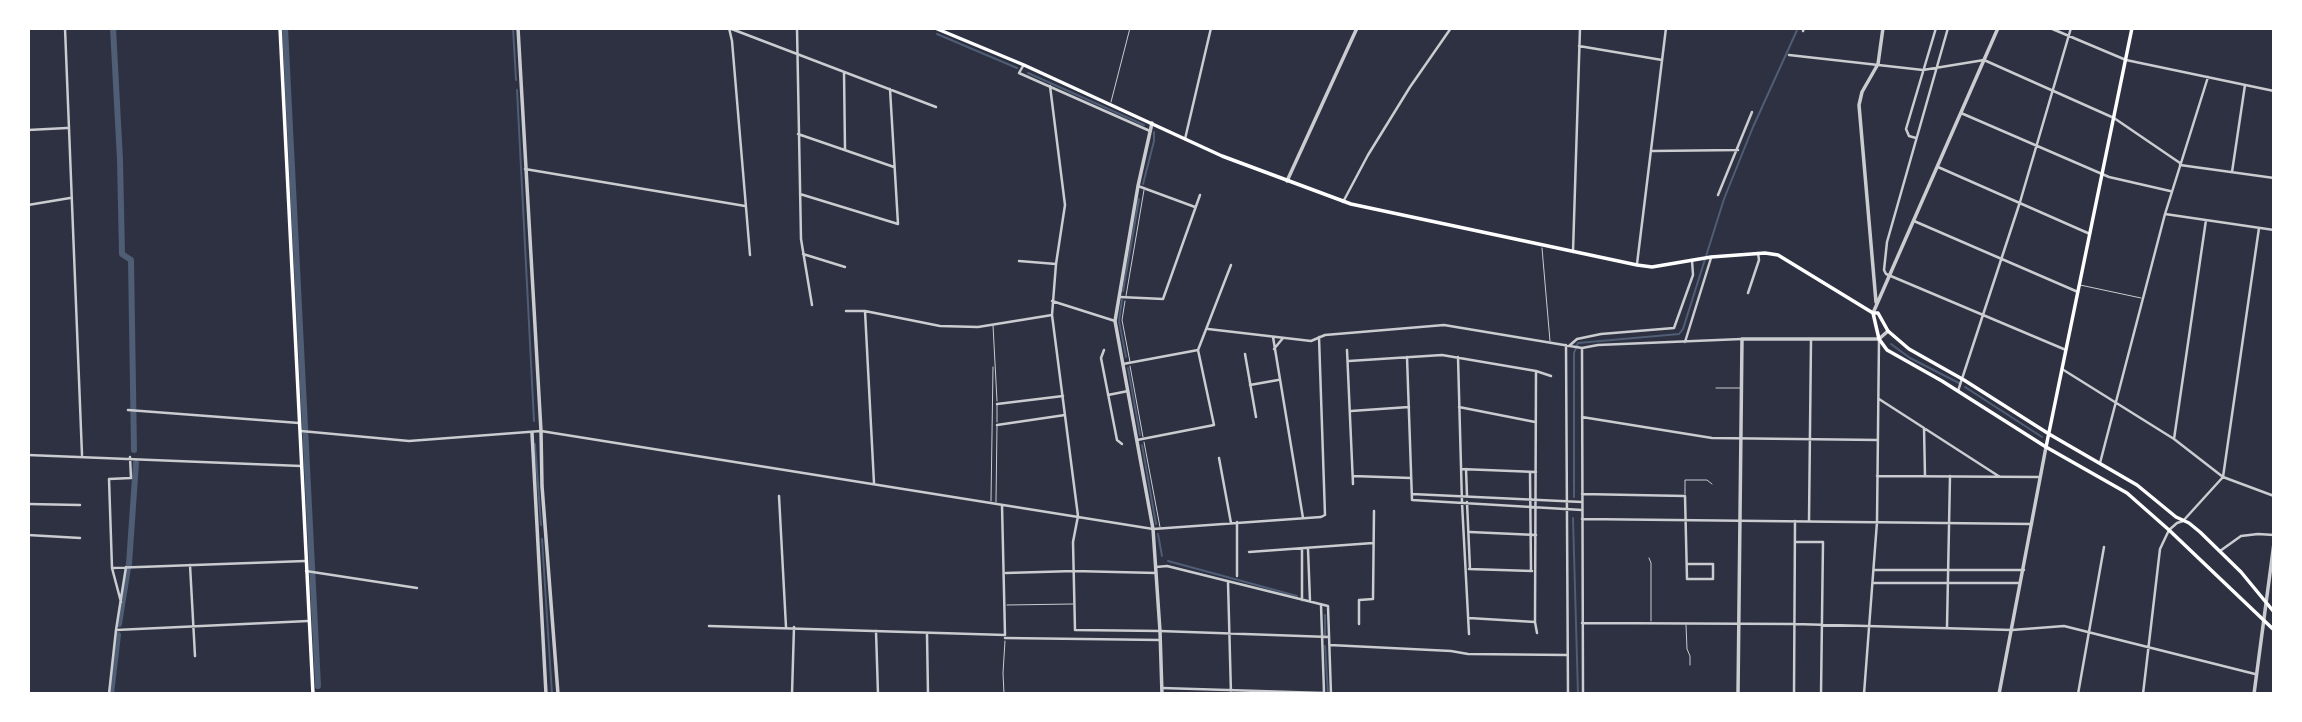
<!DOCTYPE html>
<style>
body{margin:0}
#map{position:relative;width:2302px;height:722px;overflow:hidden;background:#2d3142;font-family:"Source Sans 3",sans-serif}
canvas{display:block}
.frame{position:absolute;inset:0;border:30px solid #fff;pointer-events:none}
</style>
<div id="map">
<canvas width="2302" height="722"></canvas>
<div class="frame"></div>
</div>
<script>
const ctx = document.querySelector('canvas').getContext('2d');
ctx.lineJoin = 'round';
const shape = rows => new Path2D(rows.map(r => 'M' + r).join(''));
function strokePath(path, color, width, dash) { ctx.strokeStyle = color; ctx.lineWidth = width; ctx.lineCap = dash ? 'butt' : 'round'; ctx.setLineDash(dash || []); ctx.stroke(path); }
strokePath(shape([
 [513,28,516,80],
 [937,34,1017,68],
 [1028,73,1144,125],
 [517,90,534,421],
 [1143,184,1154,141,1154,132],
 [1123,291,1139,199],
 [1122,300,1119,321,1126,357],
 [1891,344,1910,358,1959,383],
 [1128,368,1140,435],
 [1965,387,2042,437],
 [535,444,541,525],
 [1142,445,1156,524],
 [1574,497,1574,353,1578,343,1679,334,1683,329,1724,199,1753,127,1798,28],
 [1573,518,1578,694],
 [1158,534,1162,556],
 [542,539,552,694],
 [1168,561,1297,596],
 [1325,615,1325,635],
 [1325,646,1328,694]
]), '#4f5d75', 2);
strokePath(shape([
 [113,28,120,160,122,254,131,260,134,450],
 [285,28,318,686],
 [129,564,136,463],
 [119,624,128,568],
 [111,694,118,635]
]), '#4f5d75', 6);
strokePath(shape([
 [1111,102,1130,28],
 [1542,248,1550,341],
 [2080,285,2141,298],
 [1126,296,1144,190],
 [1125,301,1122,320,1130,362],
 [993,325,997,401],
 [1130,366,1143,437],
 [1716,388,1740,388],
 [997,422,997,405],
 [1144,442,1160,527],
 [1685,494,1685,480,1707,480,1712,484],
 [991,501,993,367],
 [996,502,997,426],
 [1649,558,1651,563,1651,621],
 [1007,605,1073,604],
 [1686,625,1687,649,1690,656,1690,665],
 [1004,694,1003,673,1005,641]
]), '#caccd0', 1);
strokePath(shape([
 [65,28,82,455],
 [729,28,732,41,750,255],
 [729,28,936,107],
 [797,28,801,239,812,305],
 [1948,28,1887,242,1884,270,1886,274,2066,350],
 [2050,28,2126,60,2274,91],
 [1803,31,1804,28],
 [1579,46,1662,60],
 [1789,55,1923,70,1984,60,2114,118,2180,163],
 [1023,66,1019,73,1150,131],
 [844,72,845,149],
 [1050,86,1065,205,1056,264,1052,315,1078,516,1073,542,1075,630,1160,631,1329,637],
 [1961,113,2109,177,2170,191],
 [28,130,67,128],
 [798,134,894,167],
 [1916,138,1909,136,1906,129,1936,28],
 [1185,139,1211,28],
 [1652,151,1738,150],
 [2180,165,2274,178],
 [1938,167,2090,234],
 [525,169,745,206],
 [2232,172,2245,85],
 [1138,186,1195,207],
 [800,194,898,224,890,89],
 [1718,195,1752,112],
 [1343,202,1368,155,1410,87,1451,28],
 [28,205,70,198],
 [2165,214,2274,230],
 [1914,221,2078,292],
 [1573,252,1580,28],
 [803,254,845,267],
 [1019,261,1056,264],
 [1637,264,1666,28],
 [1748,293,1759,260,1758,253],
 [1120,297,1163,299,1200,195],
 [1052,301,1115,321],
 [846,311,865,311,940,326,978,327,1052,315],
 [865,311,874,483],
 [1208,329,1311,341,1325,335,1444,325,1582,348,1598,345,1742,339],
 [1273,337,1303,518],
 [1685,342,1711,258],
 [1566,345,1568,694],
 [1569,346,1577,339,1601,334,1674,328,1693,275,1692,260],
 [1582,348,1583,694],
 [1274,349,1283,338],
 [1104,350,1101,358,1117,440,1122,444],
 [1347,350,1353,484],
 [1245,354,1256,417],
 [1407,357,1412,500,1582,510],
 [1458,357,1462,503,1469,634],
 [1349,361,1442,355,1536,371,1551,376],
 [1123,364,1198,350],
 [2062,369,2174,439,2223,477,2274,496],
 [1536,371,1535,622,1537,633],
 [1250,385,1278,380],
 [1958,391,2020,202,2071,28],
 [1108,395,1128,391],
 [1879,399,2000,477],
 [997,404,1063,396],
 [1459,407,1535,422],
 [128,410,299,423],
 [1351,411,1409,407],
 [1582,417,1712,438,1878,440],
 [997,425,1065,415],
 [1924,428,1925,476],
 [301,431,409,441,541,431,1153,529,1321,517,1325,515,1319,337],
 [2174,439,2206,220],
 [1137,440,1214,425,1198,350,1231,265],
 [28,455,301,466],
 [1219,458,1231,523],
 [2100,463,2165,214,2208,77],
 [1461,469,1536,472],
 [1466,469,1467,496],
 [1530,472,1531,571],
 [1353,476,1411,478],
 [1877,476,2040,477],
 [1412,494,1582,502],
 [1582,494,1685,496,1687,579,1713,579,1713,564,1687,564],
 [779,496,786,627],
 [1467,502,1470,569],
 [28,504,80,505],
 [1582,519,2032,524],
 [1809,521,1811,340],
 [1237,522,1237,576],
 [1470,532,1536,535],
 [28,535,80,538],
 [1795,542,1823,542,1821,694],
 [1302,549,1302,600],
 [1308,549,1310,601],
 [2220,551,2241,536,2258,534,2274,535],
 [1249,552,1373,543],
 [190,565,195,656],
 [1156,567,1167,566,1328,606,1331,694],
 [112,568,305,561],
 [1469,569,1532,571],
 [1874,570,2024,570],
 [306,571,417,588],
 [1006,573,1074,571,1156,573],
 [1228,582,1231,694],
 [1873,583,2020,583],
 [121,602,112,568,109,479,131,478,130,457],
 [1321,605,1324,692],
 [1469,618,1535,622],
 [1582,623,1794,624,2012,630,2064,626,2255,674],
 [1359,624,1359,600,1373,599,1374,511],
 [709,626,1005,635,1002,505],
 [1947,627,1950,476],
 [116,630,308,621],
 [876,631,878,694],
 [927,634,928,694],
 [1005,638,1160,640],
 [1330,645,1451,651,1468,654,1567,655],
 [1162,688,1324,693],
 [792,693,850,694],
 [109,694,116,630,126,567],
 [792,694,794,627],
 [1794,694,1795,521],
 [1864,694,1877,522,1879,339],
 [2078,694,2104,547],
 [2143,694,2160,549,2169,530,2177,523,2183,521,2223,477,2259,228]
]), '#caccd0', 2.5);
strokePath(shape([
 [518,28,541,431,542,486,558,694],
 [1152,123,1138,186,1115,321,1153,529,1160,631,1162,694],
 [1287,181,1357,28],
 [1876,302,1859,105,1862,92,1878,64,1883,28],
 [1873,313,1998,28],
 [532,433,546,694],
 [1738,694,1742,339,1879,339,1888,331],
 [1999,694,2046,447],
 [2254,694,2274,543]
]), '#caccd0', 3.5);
strokePath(shape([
 [280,28,313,694],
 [935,28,1024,65,1222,156,1351,204,1637,265,1652,267,1711,257,1765,253,1778,255,1873,313,1878,313,1888,331,1909,349,1964,380,2049,434,2137,485,2176,517,2189,523,2200,532,2241,572,2274,612],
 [1873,313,1879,339,1887,350,1942,381,2046,447,2127,493,2169,530,2274,630],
 [2046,447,2132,28]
]), '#fff', 3.5);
</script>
